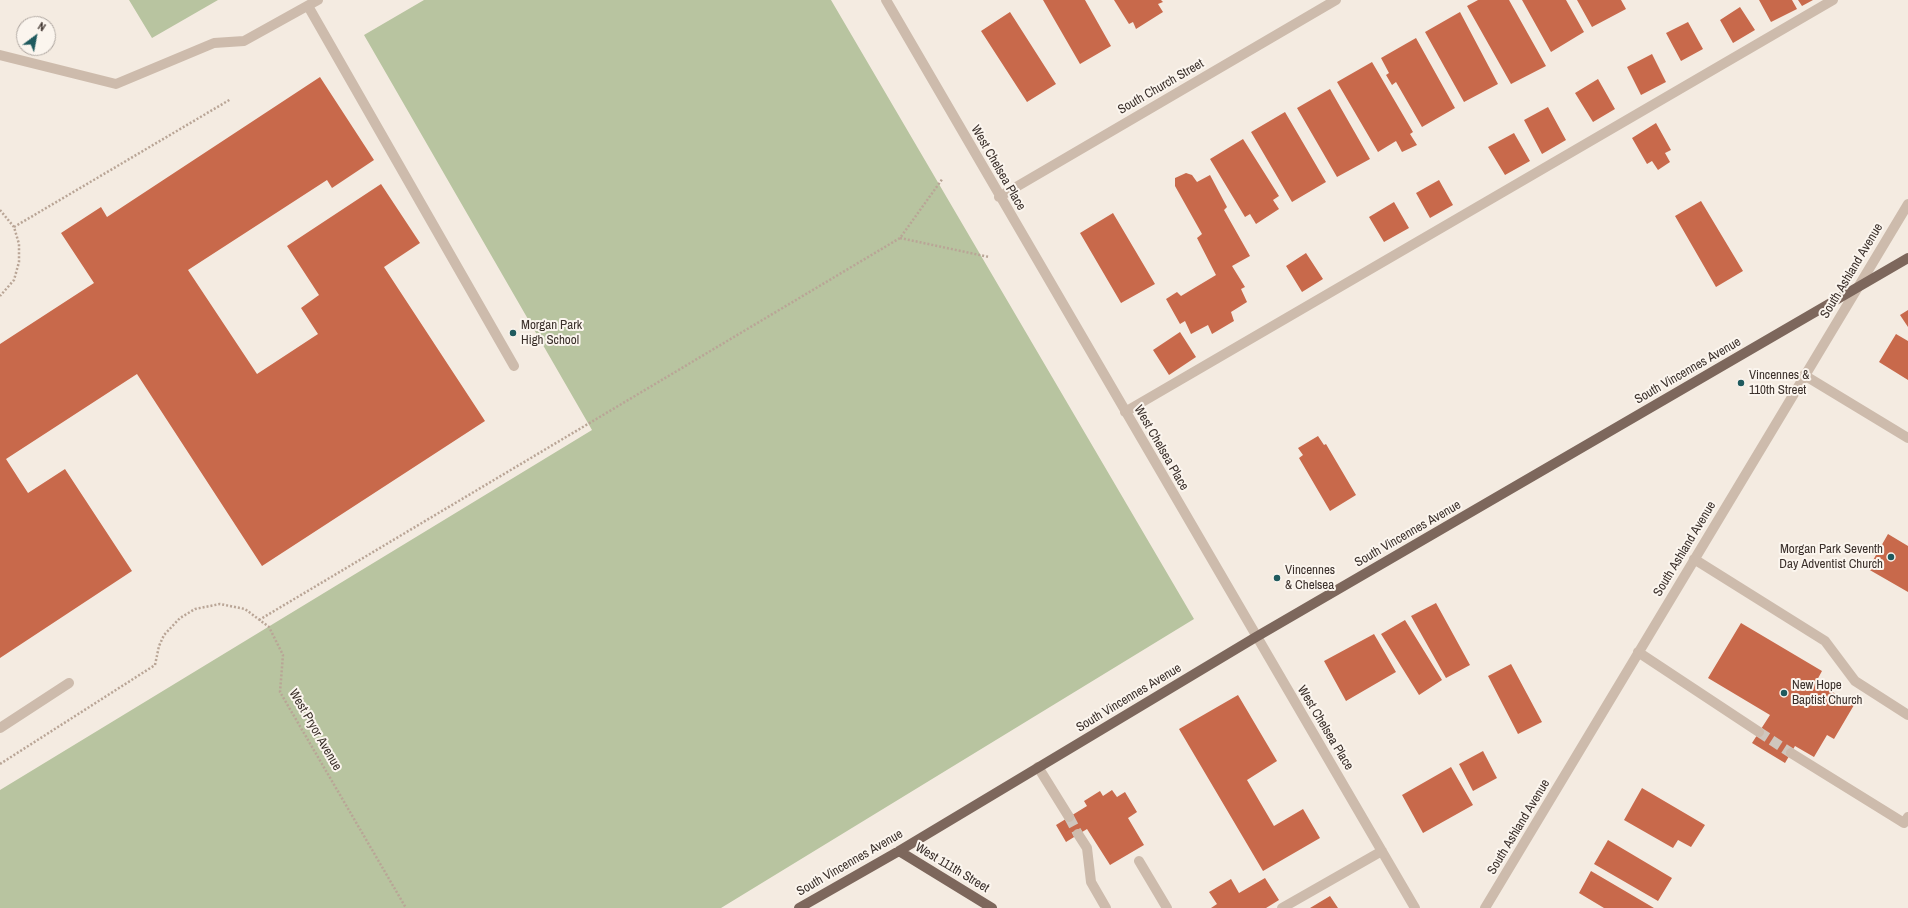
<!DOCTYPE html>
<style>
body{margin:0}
#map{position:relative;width:1908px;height:908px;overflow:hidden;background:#f4ebe1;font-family:"Archivo Narrow",sans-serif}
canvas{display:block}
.north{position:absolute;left:16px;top:16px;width:40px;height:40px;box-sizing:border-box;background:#fbf5ee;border:1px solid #aea6a0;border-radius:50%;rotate:32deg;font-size:11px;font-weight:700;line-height:16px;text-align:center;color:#3b302b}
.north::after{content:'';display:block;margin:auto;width:14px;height:18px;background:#1f5a5e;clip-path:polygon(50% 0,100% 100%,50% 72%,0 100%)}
</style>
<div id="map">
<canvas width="1908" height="908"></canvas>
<div class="north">N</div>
</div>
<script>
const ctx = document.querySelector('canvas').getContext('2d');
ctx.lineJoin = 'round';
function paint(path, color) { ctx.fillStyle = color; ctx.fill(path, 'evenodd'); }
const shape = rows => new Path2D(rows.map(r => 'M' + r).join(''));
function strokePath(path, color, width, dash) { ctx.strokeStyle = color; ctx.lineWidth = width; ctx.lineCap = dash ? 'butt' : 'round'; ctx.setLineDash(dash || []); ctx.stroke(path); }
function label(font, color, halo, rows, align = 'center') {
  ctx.font = font + ' "Archivo Narrow",sans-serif'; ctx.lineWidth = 4; ctx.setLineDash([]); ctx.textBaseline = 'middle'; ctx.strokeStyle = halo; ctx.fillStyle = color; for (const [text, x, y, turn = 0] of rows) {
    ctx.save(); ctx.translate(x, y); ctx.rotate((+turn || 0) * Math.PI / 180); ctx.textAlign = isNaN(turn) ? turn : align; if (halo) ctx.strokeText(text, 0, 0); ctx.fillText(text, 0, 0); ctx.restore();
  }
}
paint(shape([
 [129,0,218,0,152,38],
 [424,0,831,0,1194,619,721,908,0,908,0,790,592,430,364,35]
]), '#b8c4a0');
paint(shape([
 [1043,0,1085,0,1111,46,1080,64],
 [1114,0,1161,0,1163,2,1158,4,1163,12,1136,29,1133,22,1129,24],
 [1478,0,1509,0,1546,66,1511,84,1467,6],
 [1522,0,1566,0,1584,32,1551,52],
 [1577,0,1621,0,1626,9,1592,27],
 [1759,0,1792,0,1797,9,1771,22],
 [1798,0,1813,0,1802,6],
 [1740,7,1755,30,1733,43,1720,20],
 [1010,12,1056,84,1027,102,981,31],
 [1460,12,1498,84,1464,102,1425,32],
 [1688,22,1703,49,1681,61,1666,33],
 [1416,38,1455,108,1422,127,1396,82,1392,85,1386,75,1389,73,1381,58],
 [1652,54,1666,82,1641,95,1627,67],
 [1372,62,1413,132,1410,134,1417,145,1402,152,1396,141,1378,152,1337,82],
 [320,77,374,160,332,188,327,180,188,270,257,374,318,334,301,308,319,295,287,246,381,184,420,243,384,267,485,421,262,566,137,374,6,459,28,493,65,469,132,571,0,658,0,344,94,283,61,233,101,207,107,217],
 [1598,79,1615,109,1593,122,1575,93],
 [1330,89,1370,159,1337,177,1297,108],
 [1548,107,1566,140,1542,154,1524,120],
 [1285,112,1326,182,1292,202,1251,132],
 [1656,123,1671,150,1665,153,1670,162,1658,170,1652,161,1647,164,1632,138],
 [1514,133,1530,161,1505,175,1488,147],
 [1243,139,1279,196,1273,200,1279,209,1256,224,1250,214,1245,217,1210,159],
 [1186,173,1192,175,1197,182,1210,175,1227,207,1224,210,1250,256,1232,266,1245,287,1241,289,1247,302,1231,312,1234,321,1212,334,1208,325,1191,334,1185,321,1180,324,1166,299,1177,292,1181,296,1216,275,1197,238,1202,234,1175,186,1175,178],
 [1439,180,1453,205,1430,218,1416,193],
 [1701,201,1743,271,1716,287,1675,216],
 [1394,202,1409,228,1384,242,1369,217],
 [1113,213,1155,284,1121,303,1080,233],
 [1306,253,1323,279,1302,292,1286,266],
 [1908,310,1908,327,1900,315],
 [1180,332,1196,357,1169,375,1153,350],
 [1896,334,1908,341,1908,380,1879,362],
 [1318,436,1324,445,1326,444,1356,495,1330,511,1299,458,1303,455,1298,448],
 [1888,534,1908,546,1908,592,1868,569],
 [1436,603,1470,665,1446,678,1411,616],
 [1405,620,1442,680,1419,695,1381,634],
 [1741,623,1822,671,1816,682,1854,705,1834,739,1827,735,1814,757,1795,746,1785,763,1752,743,1770,715,1708,678],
 [1374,634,1396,672,1346,701,1324,661],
 [1511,664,1542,722,1518,734,1488,676],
 [1238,695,1277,761,1247,780,1274,826,1303,809,1320,838,1263,871,1179,729],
 [1483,751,1497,778,1473,791,1459,764],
 [1451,767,1473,805,1423,833,1402,795],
 [1642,788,1705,825,1691,847,1678,840,1673,848,1624,820],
 [1112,790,1117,797,1125,792,1137,812,1128,818,1144,845,1110,865,1087,829,1066,842,1056,825,1087,806,1084,801,1100,791,1103,796],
 [1608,840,1672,878,1658,901,1594,864],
 [1591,871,1654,908,1604,908,1579,893],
 [1265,878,1279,900,1266,908,1211,908,1217,904,1209,892,1231,879,1239,893],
 [1330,896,1338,908,1310,908]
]), '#c8694b');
strokePath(shape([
 [1759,732,1791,753],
 [1069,817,1078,834]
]), '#cfc6bd', 10, [10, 5]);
strokePath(shape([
 [0,210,14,227,19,244,19,262,14,280,0,296],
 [14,227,231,99],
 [900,238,989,257],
 [259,620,900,238,943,178],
 [0,764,155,665,159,646,164,635,180,618,195,609,220,604,245,609,269,627,283,655,280,692,406,908]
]), '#b9a596', 2.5, [2, 2]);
strokePath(shape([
 [886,0,1415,908],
 [308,6,514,366],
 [0,55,116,84,214,43,244,41,318,0],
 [999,197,1336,0],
 [1804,375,1908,438],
 [1125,412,1833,0],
 [1694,559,1825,641,1855,681,1908,715],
 [1638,652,1759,732],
 [0,728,69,683],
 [1791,753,1904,823,1908,817],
 [1038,767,1069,817],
 [1078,834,1087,848,1091,882,1106,908],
 [1139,861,1167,908],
 [1282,908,1382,851],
 [1485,908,1908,204]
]), '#cdbbac', 10);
strokePath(shape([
 [899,851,992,908],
 [799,908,899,851,1256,637,1908,258]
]), '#7d675c', 10);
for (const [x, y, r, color] of [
 [513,333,4,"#1f5a5e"],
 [1741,383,4,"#1f5a5e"],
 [1891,557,4,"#1f5a5e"],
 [1277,578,4,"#1f5a5e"],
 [1784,693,4,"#1f5a5e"]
]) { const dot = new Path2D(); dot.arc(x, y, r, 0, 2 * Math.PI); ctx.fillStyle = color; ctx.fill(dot); strokePath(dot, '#fbf5ee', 1.5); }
label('13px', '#3b302b', '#fbf5ee', [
 ["South Church Street",1161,87,-30],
 ["West Chelsea Place",998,168,60],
 ["South Ashland Avenue",1852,271,-59],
 ["South Vincennes Avenue",1688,371,-30],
 ["West Chelsea Place",1161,448,60],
 ["South Vincennes Avenue",1408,534,-30],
 ["South Ashland Avenue",1685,549,-59],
 ["South Vincennes Avenue",1129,698,-31],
 ["West Chelsea Place",1325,728,59],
 ["West Pryor Avenue",315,730,60],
 ["South Ashland Avenue",1519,827,-59],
 ["South Vincennes Avenue",850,863,-30],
 ["West 111th Street",952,868,31]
]);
label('13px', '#3b302b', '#fbf5ee', [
 ["Morgan Park",521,326],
 ["High School",521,341],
 ["Vincennes &",1749,376],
 ["110th Street",1749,391],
 ["Morgan Park Seventh",1883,550,"right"],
 ["Day Adventist Church",1883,565,"right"],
 ["Vincennes",1285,571],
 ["& Chelsea",1285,586],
 ["New Hope",1792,686],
 ["Baptist Church",1792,701]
], 'left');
</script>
